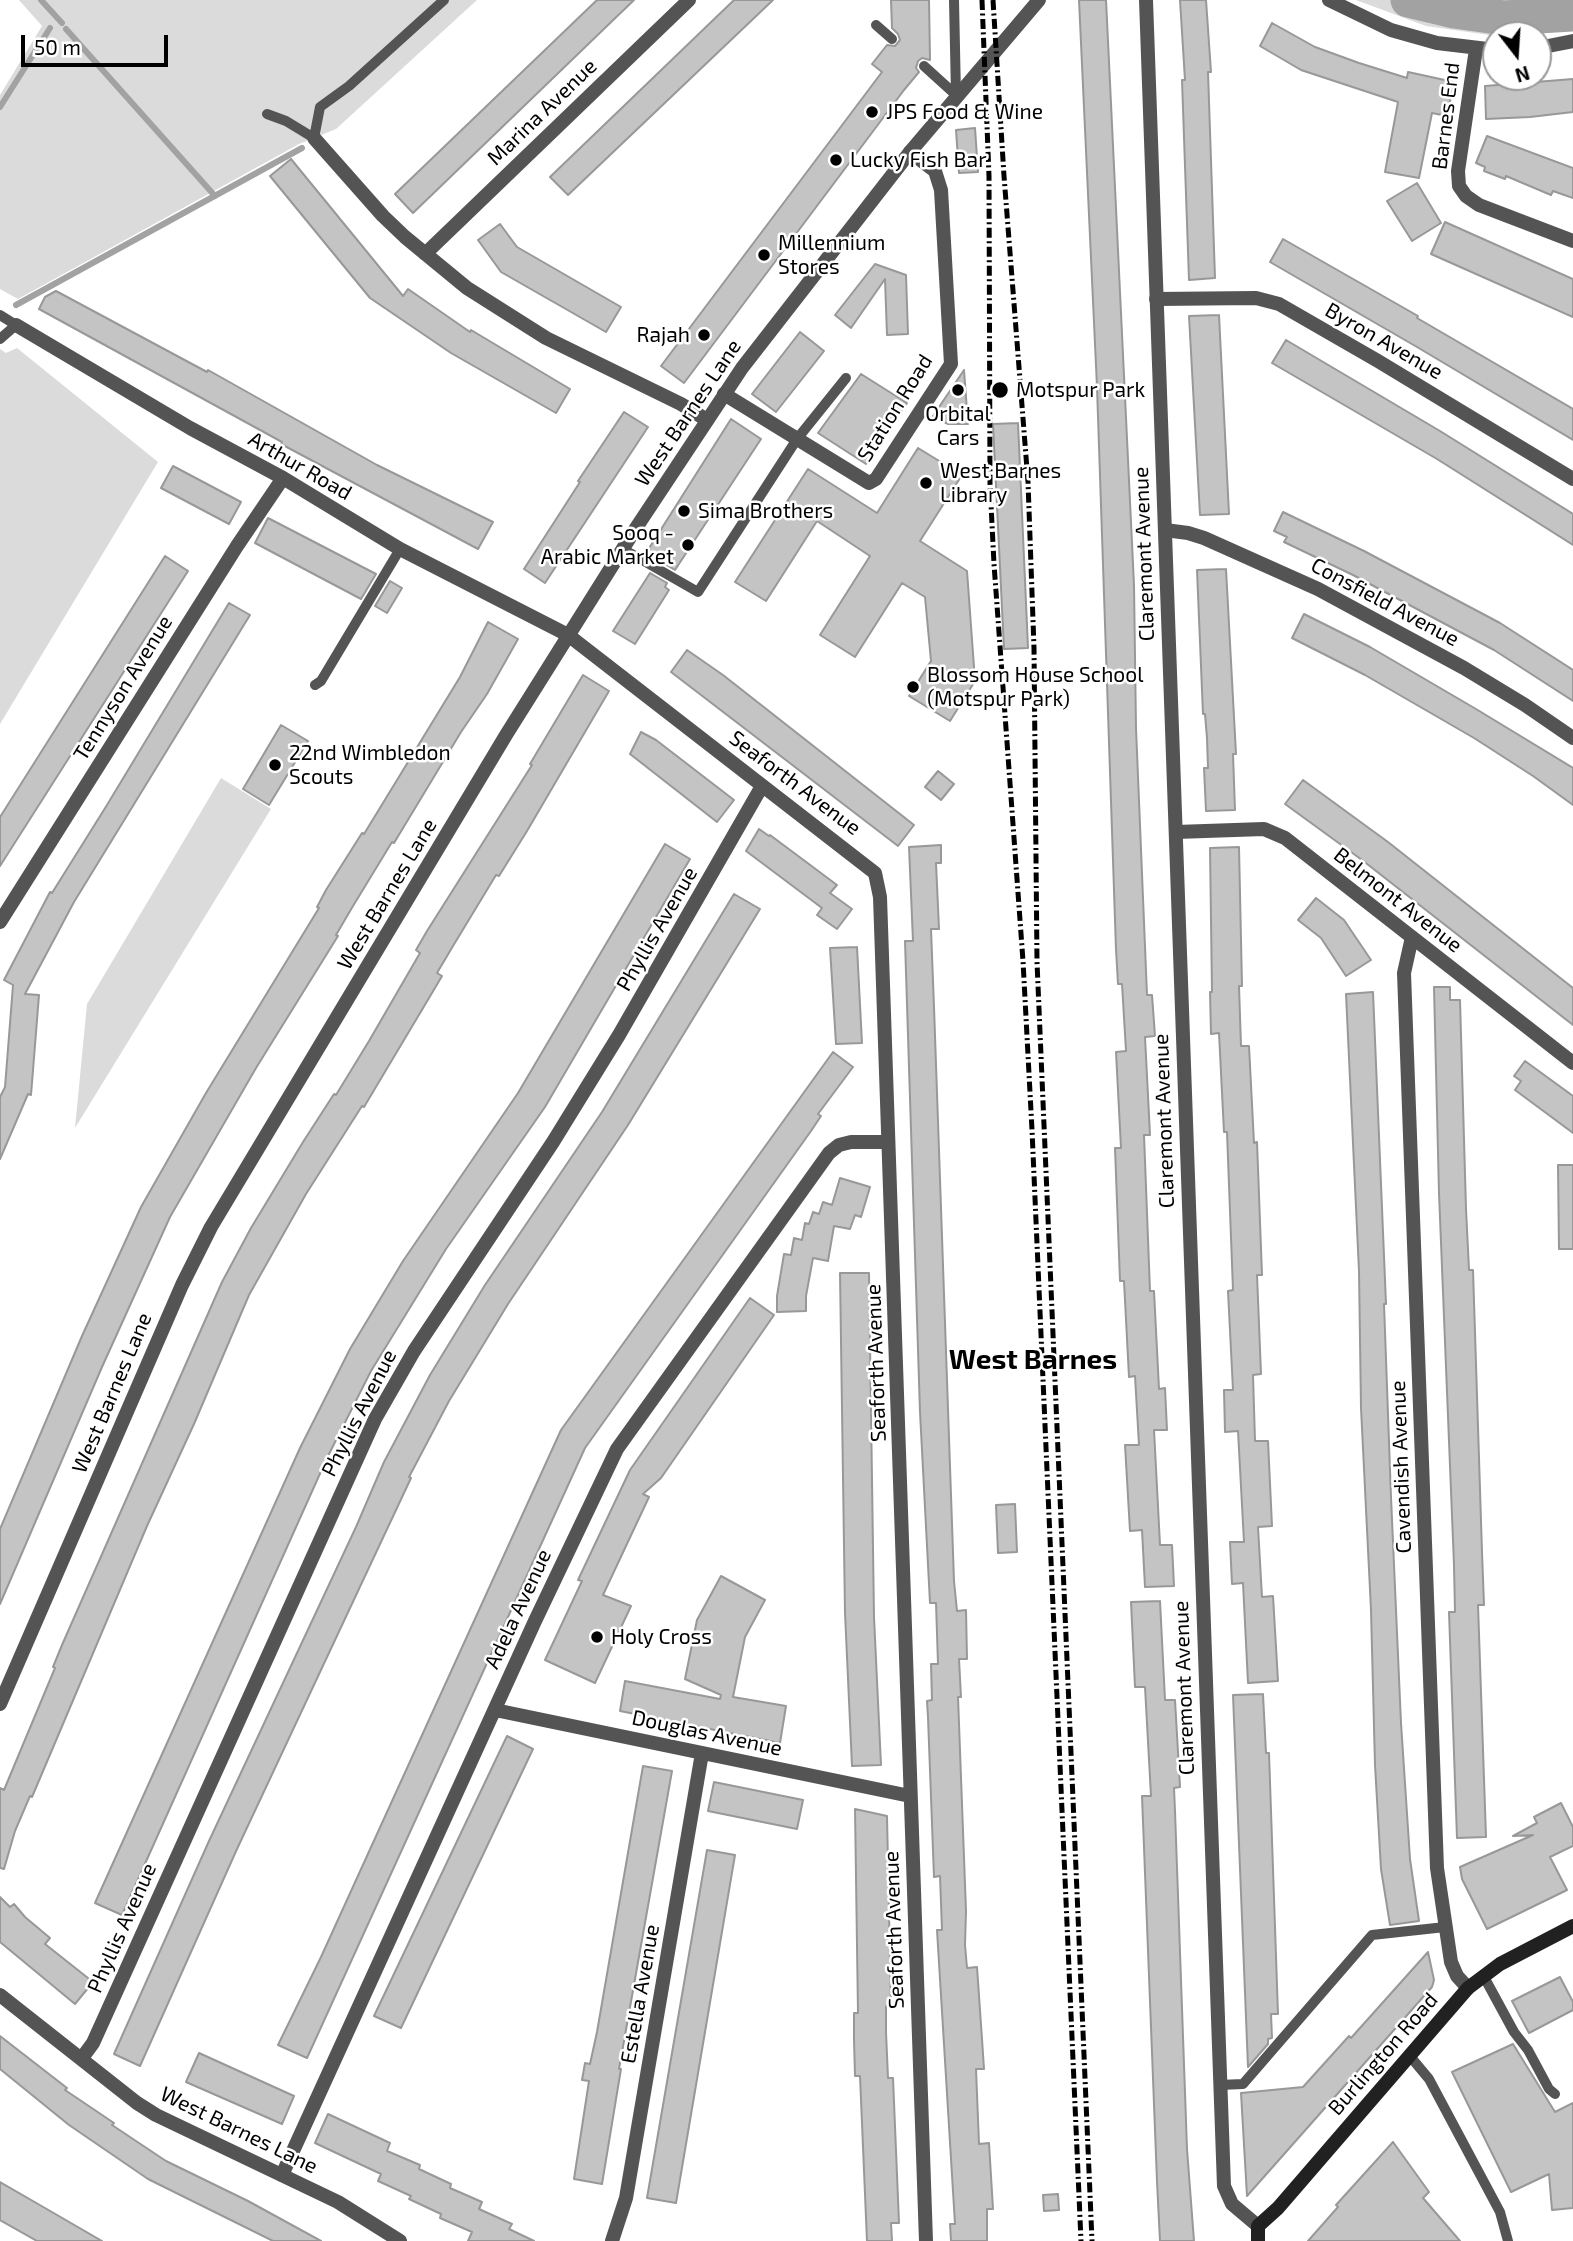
<!DOCTYPE html>
<style>
body{margin:0}
#map{position:relative;width:1573px;height:2241px;overflow:hidden;background:#fff;font-family:"Exo 2",sans-serif}
canvas{display:block}
.north{position:absolute;left:1482px;top:21px;width:70px;height:70px;box-sizing:border-box;background:#fff;border:2px solid #999;border-radius:50%;rotate:163deg;font-size:19px;font-weight:700;line-height:28px;text-align:center;color:#000}
.north::after{content:'';display:block;margin:auto;width:24px;height:32px;background:#000;clip-path:polygon(50% 0,100% 100%,50% 72%,0 100%)}
.scale{position:absolute;left:21px;top:35px;width:147px;height:32px;box-sizing:border-box;border:4px solid #000;border-top:0;padding-left:9px;font-size:21px;line-height:24px;white-space:nowrap;color:#000;-webkit-text-stroke:5px #fff;paint-order:stroke}
</style>
<div id="map">
<canvas width="1573" height="2241"></canvas>
<div class="north">N</div>
<div class="scale">50 m</div>
</div>
<script>
const ctx = document.querySelector('canvas').getContext('2d');
ctx.lineJoin = 'round';
function paint(path, color) { ctx.fillStyle = color; ctx.fill(path, 'evenodd'); }
const shape = rows => new Path2D(rows.map(r => 'M' + r).join(''));
function strokePath(path, color, width, dash) { ctx.strokeStyle = color; ctx.lineWidth = width; ctx.lineCap = dash ? 'butt' : 'round'; ctx.setLineDash(dash || []); ctx.stroke(path); }
function label(font, color, halo, rows, align = 'center') {
  ctx.font = font + ' "Exo 2",sans-serif'; ctx.lineWidth = 5; ctx.setLineDash([]); ctx.textBaseline = 'middle'; ctx.strokeStyle = halo; ctx.fillStyle = color; for (const [text, x, y, turn = 0] of rows) {
    ctx.save(); ctx.translate(x, y); ctx.rotate((+turn || 0) * Math.PI / 180); ctx.textAlign = isNaN(turn) ? turn : align; if (halo) ctx.strokeText(text, 0, 0); ctx.fillText(text, 0, 0); ctx.restore();
  }
}
paint(shape([
 [19,0,477,0,336,129,299,144,18,299,0,289,0,95,42,26],
 [1356,0,1573,0,1573,29,1547,33,1489,35,1426,26],
 [17,348,158,462,0,724,0,349,6,353],
 [221,778,271,809,75,1128,87,1004]
]), '#dbdbdb');
strokePath(shape([
 [41,0,62,23],
 [66,29,215,196],
 [0,107,50,28],
 [16,305,302,148]
]), '#a2a2a2', 6);
strokePath(shape([
 [1408,0,1454,11,1504,18,1573,14]
]), '#a2a2a2', 35);
const building = shape([
 [597,0,634,0,413,213,395,194,597,0],
 [734,0,773,0,568,195,550,177,734,0],
 [891,0,929,0,930,60,922,58,918,61,916,68,919,72,904,90,684,383,661,366,882,72,872,64,887,45,895,46,900,40,898,34,892,28,891,0],
 [1079,0,1106,0,1108,41,1134,585,1136,728,1147,995,1152,995,1155,1036,1145,1037,1150,1135,1144,1135,1150,1291,1154,1291,1159,1389,1165,1388,1167,1430,1154,1430,1160,1545,1172,1545,1174,1586,1145,1587,1142,1530,1130,1531,1125,1445,1139,1445,1135,1376,1129,1377,1124,1281,1120,1281,1115,1148,1121,1148,1116,1052,1126,1051,1122,984,1118,984,1116,949,1097,387,1079,0],
 [1180,0,1206,0,1211,72,1208,72,1215,278,1189,280,1182,80,1185,80,1180,0],
 [1272,23,1315,47,1359,63,1407,78,1408,72,1454,82,1447,116,1432,113,1419,178,1385,172,1398,102,1301,70,1260,46,1272,23],
 [1573,79,1573,112,1530,117,1486,119,1485,86,1573,79],
 [975,128,978,172,959,173,956,130,975,128],
 [1487,136,1573,168,1573,198,1553,191,1551,195,1506,176,1505,179,1484,171,1485,167,1476,163,1487,136],
 [291,159,403,296,408,289,470,332,471,330,570,389,556,413,451,353,370,298,270,176,291,159],
 [1417,183,1441,223,1412,241,1387,201,1417,183],
 [1445,222,1573,279,1573,317,1431,254,1445,222],
 [500,224,517,247,621,307,606,332,501,272,478,240,500,224],
 [1283,239,1418,316,1417,318,1573,409,1573,440,1417,347,1270,262,1283,239],
 [875,264,906,275,908,334,887,335,885,279,851,328,835,315,875,264],
 [56,291,207,372,208,370,377,465,493,522,478,549,281,444,282,442,39,309,45,297,56,291],
 [1219,315,1229,514,1200,515,1189,316,1219,315],
 [800,332,824,351,776,412,752,394,800,332],
 [1286,340,1440,431,1573,514,1573,545,1437,459,1272,363,1286,340],
 [964,370,968,424,948,424,933,416,964,370],
 [861,374,907,403,866,464,818,433,861,374],
 [624,412,648,427,545,583,524,569,580,482,578,481,624,412],
 [731,419,761,439,675,570,646,553,731,419],
 [1018,423,1028,648,1004,649,993,424,1018,423],
 [918,448,962,475,920,541,967,571,975,681,950,721,909,696,931,661,925,597,902,583,855,657,820,635,870,556,817,521,766,601,735,582,808,469,877,513,918,448],
 [173,466,241,502,229,524,161,488,173,466],
 [1283,512,1364,551,1500,623,1573,670,1573,701,1494,650,1353,575,1284,542,1287,537,1274,531,1283,512],
 [268,518,376,574,361,599,255,543,268,518],
 [165,556,188,571,0,866,0,817,165,556],
 [1226,569,1236,754,1233,754,1235,810,1206,811,1204,768,1208,768,1207,738,1205,714,1203,714,1197,570,1226,569],
 [650,573,667,583,665,587,669,590,635,644,613,631,650,573],
 [390,581,402,588,387,613,375,606,390,581],
 [229,603,250,615,74,902,25,994,39,995,31,1095,28,1094,0,1159,0,1097,5,1087,13,985,4,980,50,892,52,893,107,805,229,603],
 [1304,614,1370,647,1476,709,1573,768,1573,805,1533,776,1474,738,1365,675,1292,638,1304,614],
 [488,622,518,639,487,694,461,732,394,843,392,842,353,906,336,935,338,936,256,1068,170,1217,102,1367,0,1604,0,1529,82,1336,141,1207,206,1093,319,908,317,907,326,890,362,833,364,834,460,677,488,622],
 [687,650,723,675,914,825,898,846,671,672,687,650],
 [583,675,609,691,527,831,499,876,496,875,453,946,437,973,442,976,432,993,364,1107,362,1106,306,1194,249,1295,194,1424,147,1526,32,1797,30,1796,15,1831,4,1869,0,1868,0,1788,4,1790,55,1668,53,1667,62,1645,222,1282,251,1228,303,1142,334,1094,336,1095,369,1041,420,953,416,950,427,931,532,765,530,764,583,675],
 [281,725,308,741,269,805,243,789,281,725],
 [641,732,656,740,734,800,717,822,630,754,641,732],
 [938,771,954,784,941,800,925,787,938,771],
 [1303,780,1388,842,1573,988,1573,1025,1362,860,1285,804,1303,780],
 [759,829,769,836,770,835,837,885,830,893,852,909,837,929,817,915,822,908,746,851,759,829],
 [665,844,690,859,545,1107,446,1249,371,1371,327,1458,122,1915,95,1903,300,1448,350,1349,403,1261,518,1093,665,844],
 [941,845,941,863,936,863,939,929,931,929,934,1007,954,1581,957,1611,966,1610,967,1659,959,1659,961,1697,958,1697,966,1911,965,1945,967,1968,977,1967,982,2039,984,2069,976,2069,979,2144,989,2143,993,2209,987,2209,987,2241,951,2241,950,2224,955,2224,937,1930,942,1930,940,1876,934,1877,928,1717,927,1701,932,1700,931,1664,938,1664,936,1603,930,1603,920,1412,905,941,913,941,909,847,941,845],
 [1239,847,1242,986,1239,986,1241,1046,1249,1046,1254,1143,1257,1142,1262,1275,1257,1275,1261,1374,1253,1375,1255,1441,1268,1441,1272,1526,1258,1527,1262,1597,1273,1596,1278,1681,1248,1683,1243,1583,1232,1584,1230,1542,1244,1542,1238,1431,1225,1432,1224,1390,1233,1390,1228,1291,1233,1290,1227,1132,1224,1132,1219,1033,1211,1034,1210,992,1212,992,1210,848,1239,847],
 [734,894,760,909,628,1125,508,1304,449,1401,409,1477,411,1478,237,1849,140,2066,114,2054,209,1841,356,1527,384,1462,430,1375,485,1285,602,1112,734,894],
 [1316,898,1344,920,1371,960,1346,976,1321,938,1298,920,1316,898],
 [857,947,862,1043,836,1044,830,948,857,947],
 [1434,987,1450,987,1450,1000,1460,1000,1466,1209,1469,1270,1473,1270,1482,1552,1484,1605,1478,1605,1486,1837,1457,1838,1449,1612,1455,1612,1454,1565,1439,1193,1434,987],
 [1373,992,1386,1304,1384,1304,1391,1497,1401,1723,1410,1859,1419,1921,1390,1925,1381,1869,1375,1765,1371,1610,1361,1408,1359,1271,1346,994,1373,992],
 [833,1052,853,1067,818,1114,821,1116,811,1131,585,1448,307,2058,278,2045,321,1957,561,1430,833,1052],
 [1525,1061,1573,1096,1573,1133,1515,1090,1521,1081,1514,1076,1525,1061],
 [1558,1165,1573,1165,1573,1249,1559,1249,1558,1165],
 [840,1178,870,1187,861,1217,855,1215,850,1229,834,1226,828,1261,813,1258,806,1296,806,1311,777,1312,777,1296,784,1254,791,1255,794,1238,802,1240,805,1223,809,1224,813,1212,819,1214,823,1202,832,1205,840,1178],
 [840,1273,869,1273,874,1617,881,1765,852,1766,845,1613,840,1273],
 [750,1298,774,1315,661,1478,643,1494,649,1497,603,1595,631,1606,595,1683,545,1660,582,1581,578,1580,630,1470,750,1298],
 [1015,1504,1017,1552,998,1553,996,1505,1015,1504],
 [721,1576,765,1600,745,1637,733,1697,786,1706,780,1743,620,1711,625,1681,720,1699,721,1695,685,1679,697,1620,721,1576],
 [1160,1601,1165,1700,1175,1700,1180,1787,1174,1788,1175,1811,1187,2149,1194,2241,1160,2241,1157,2181,1142,1796,1151,1796,1145,1687,1135,1687,1131,1602,1160,1601],
 [1263,1694,1266,1753,1269,1753,1278,2014,1271,2014,1272,2038,1268,2039,1268,2044,1248,2067,1233,1695,1263,1694],
 [507,1736,533,1749,401,2028,374,2016,507,1736],
 [643,1766,672,1771,619,2069,621,2069,602,2184,574,2179,589,2081,582,2080,585,2063,590,2064,597,2032,643,1766],
 [714,1782,803,1800,797,1829,708,1811,714,1782],
 [1561,1803,1573,1827,1573,1846,1550,1857,1567,1890,1487,1929,1462,1879,1460,1867,1533,1835,1513,1836,1537,1823,1534,1817,1561,1803],
 [855,1809,887,1816,891,2006,886,2006,886,2032,888,2078,893,2078,899,2223,891,2223,892,2241,867,2241,860,2076,855,2076,854,2039,854,2013,858,2013,855,1809],
 [707,1850,735,1855,676,2203,647,2198,707,1850],
 [0,1897,10,1907,14,1904,25,1917,50,1938,45,1944,93,1982,75,2004,0,1942,0,1897],
 [1428,1952,1434,1980,1432,1987,1247,2196,1241,2093,1303,2087,1349,2036,1351,2038,1428,1952],
 [1560,1977,1573,2002,1573,2010,1529,2033,1512,2001,1560,1977],
 [0,2036,67,2088,65,2090,114,2123,112,2125,166,2161,248,2201,321,2241,273,2241,148,2179,69,2125,0,2069,0,2036],
 [1513,2044,1555,2112,1573,2103,1573,2208,1552,2210,1549,2174,1511,2192,1452,2072,1513,2044],
 [199,2053,294,2096,282,2124,186,2082,199,2053],
 [328,2114,390,2143,387,2151,420,2165,419,2169,451,2184,450,2188,482,2202,479,2209,512,2224,509,2229,534,2241,468,2241,472,2232,440,2218,441,2214,409,2199,411,2196,378,2181,381,2174,315,2143,328,2114],
 [1393,2142,1429,2192,1423,2198,1460,2241,1308,2241,1338,2207,1336,2205,1393,2142],
 [0,2182,45,2208,102,2241,37,2241,0,2220,0,2182],
 [1058,2194,1059,2210,1044,2211,1043,2195,1058,2194]
]);
paint(building, '#c4c4c4');
strokePath(building, '#989898', 2);
strokePath(shape([
 [954,0,956,95],
 [876,25,892,39],
 [924,66,956,95],
 [267,114,286,121,314,138,320,107,349,86,444,0],
 [0,315,16,325,0,339],
 [623,549,698,592,797,439,846,378],
 [315,685,321,681,400,549],
 [1483,1975,1514,2032,1528,2050,1549,2089,1555,2094],
 [1409,2055,1429,2079,1500,2212,1508,2241],
 [1219,2085,1243,2084,1372,1935,1445,1927]
]), '#545454', 10);
strokePath(shape([
 [1329,0,1391,30,1437,43,1496,50],
 [1538,48,1573,41],
 [1476,49,1458,171,1459,186,1466,196,1479,205,1573,241],
 [314,138,383,216,405,237,467,288,546,338,681,404,707,420],
 [425,254,689,0],
 [1156,299,1256,298,1279,304,1378,361,1573,479],
 [16,325,190,428,283,478,400,549,568,635,875,873,880,897,926,2241],
 [724,394,869,483,876,479,951,364,941,190,935,171,910,152],
 [1165,530,1188,533,1204,538,1318,589,1464,668,1525,705,1573,738],
 [1176,832,1264,829,1285,838,1573,1063],
 [0,922,237,546,283,478],
 [1412,937,1404,973,1437,1868,1451,1962,1457,1976,1468,1988],
 [495,1710,910,1796],
 [82,2058,93,2043,375,1419,414,1351,553,1142,619,1035,762,786],
 [282,2175,535,1621,617,1449,829,1153,839,1145,851,1142,888,1142],
 [612,2241,626,2198,702,1753]
]), '#545454', 14);
strokePath(shape([
 [1146,0,1224,2186,1232,2204,1258,2226],
 [0,1704,182,1285,211,1227,506,735,634,531,742,368,910,152,1039,0],
 [0,1995,137,2103,156,2115,338,2202,400,2241]
]), '#545454', 14);
strokePath(shape([
 [1258,2241,1258,2226,1278,2208,1468,1988,1500,1964,1573,1926]
]), '#212121', 14);
strokePath(shape([
 [982,0,989,176,990,484,994,564,1023,961,1032,1130,1081,2241],
 [993,0,1004,176,1028,482,1034,648,1037,962,1092,2241]
]), '#000', 5, [10, 3.5, 2, 3.5]);
for (const [x, y, r, color] of [
 [872,112,7,"#000"],
 [836,160,7,"#000"],
 [764,255,7,"#000"],
 [704,335,7,"#000"],
 [958,390,7,"#000"],
 [1000,390,9,"#000"],
 [926,483,7,"#000"],
 [684,511,7,"#000"],
 [688,545,7,"#000"],
 [913,687,7,"#000"],
 [275,765,7,"#000"],
 [597,1637,7,"#000"]
]) { const dot = new Path2D(); dot.arc(x, y, r, 0, 2 * Math.PI); ctx.fillStyle = color; ctx.fill(dot); strokePath(dot, '#fff', 2.5); }
label('21px', '#000', '#fff', [
 ["Marina Avenue",542,112,-44],
 ["Barnes End",1446,116,-83],
 ["Byron Avenue",1384,341,30],
 ["Station Road",895,408,-58],
 ["West Barnes Lane",688,413,-56],
 ["Arthur Road",300,466,30],
 ["Claremont Avenue",1144,554,-92],
 ["Consfield Avenue",1385,602,28],
 ["Tennyson Avenue",123,688,-58],
 ["Seaforth Avenue",795,783,37],
 ["West Barnes Lane",387,894,-59],
 ["Belmont Avenue",1398,900,38],
 ["Phyllis Avenue",657,929,-60],
 ["Claremont Avenue",1164,1121,-92],
 ["Seaforth Avenue",876,1363,-92],
 ["West Barnes Lane",112,1393,-67],
 ["Phyllis Avenue",359,1413,-63],
 ["Cavendish Avenue",1401,1467,-92],
 ["Adela Avenue",518,1609,-65],
 ["Claremont Avenue",1184,1688,-92],
 ["Douglas Avenue",707,1733,12],
 ["Phyllis Avenue",122,1928,-66],
 ["Seaforth Avenue",894,1930,-92],
 ["Estella Avenue",640,1994,-80],
 ["Burlington Road",1383,2054,-49],
 ["West Barnes Lane",239,2130,26]
]);
label('21px', '#000', '#fff', [
 ["JPS Food & Wine",886,112],
 ["Lucky Fish Bar",850,160],
 ["Millennium",778,243],
 ["Stores",778,267],
 ["Rajah",690,335,"right"],
 ["Motspur Park",1016,390],
 ["Orbital",958,414,"center"],
 ["Cars",958,438,"center"],
 ["West Barnes",940,471],
 ["Library",940,495],
 ["Sima Brothers",698,511],
 ["Sooq -",674,533,"right"],
 ["Arabic Market",674,557,"right"],
 ["Blossom House School",927,675],
 ["(Motspur Park)",927,699],
 ["22nd Wimbledon",289,753],
 ["Scouts",289,777],
 ["Holy Cross",611,1637]
], 'left');
label('bold 28px', '#000', '#fff', [
 ["West Barnes",1033,1360]
]);
</script>
